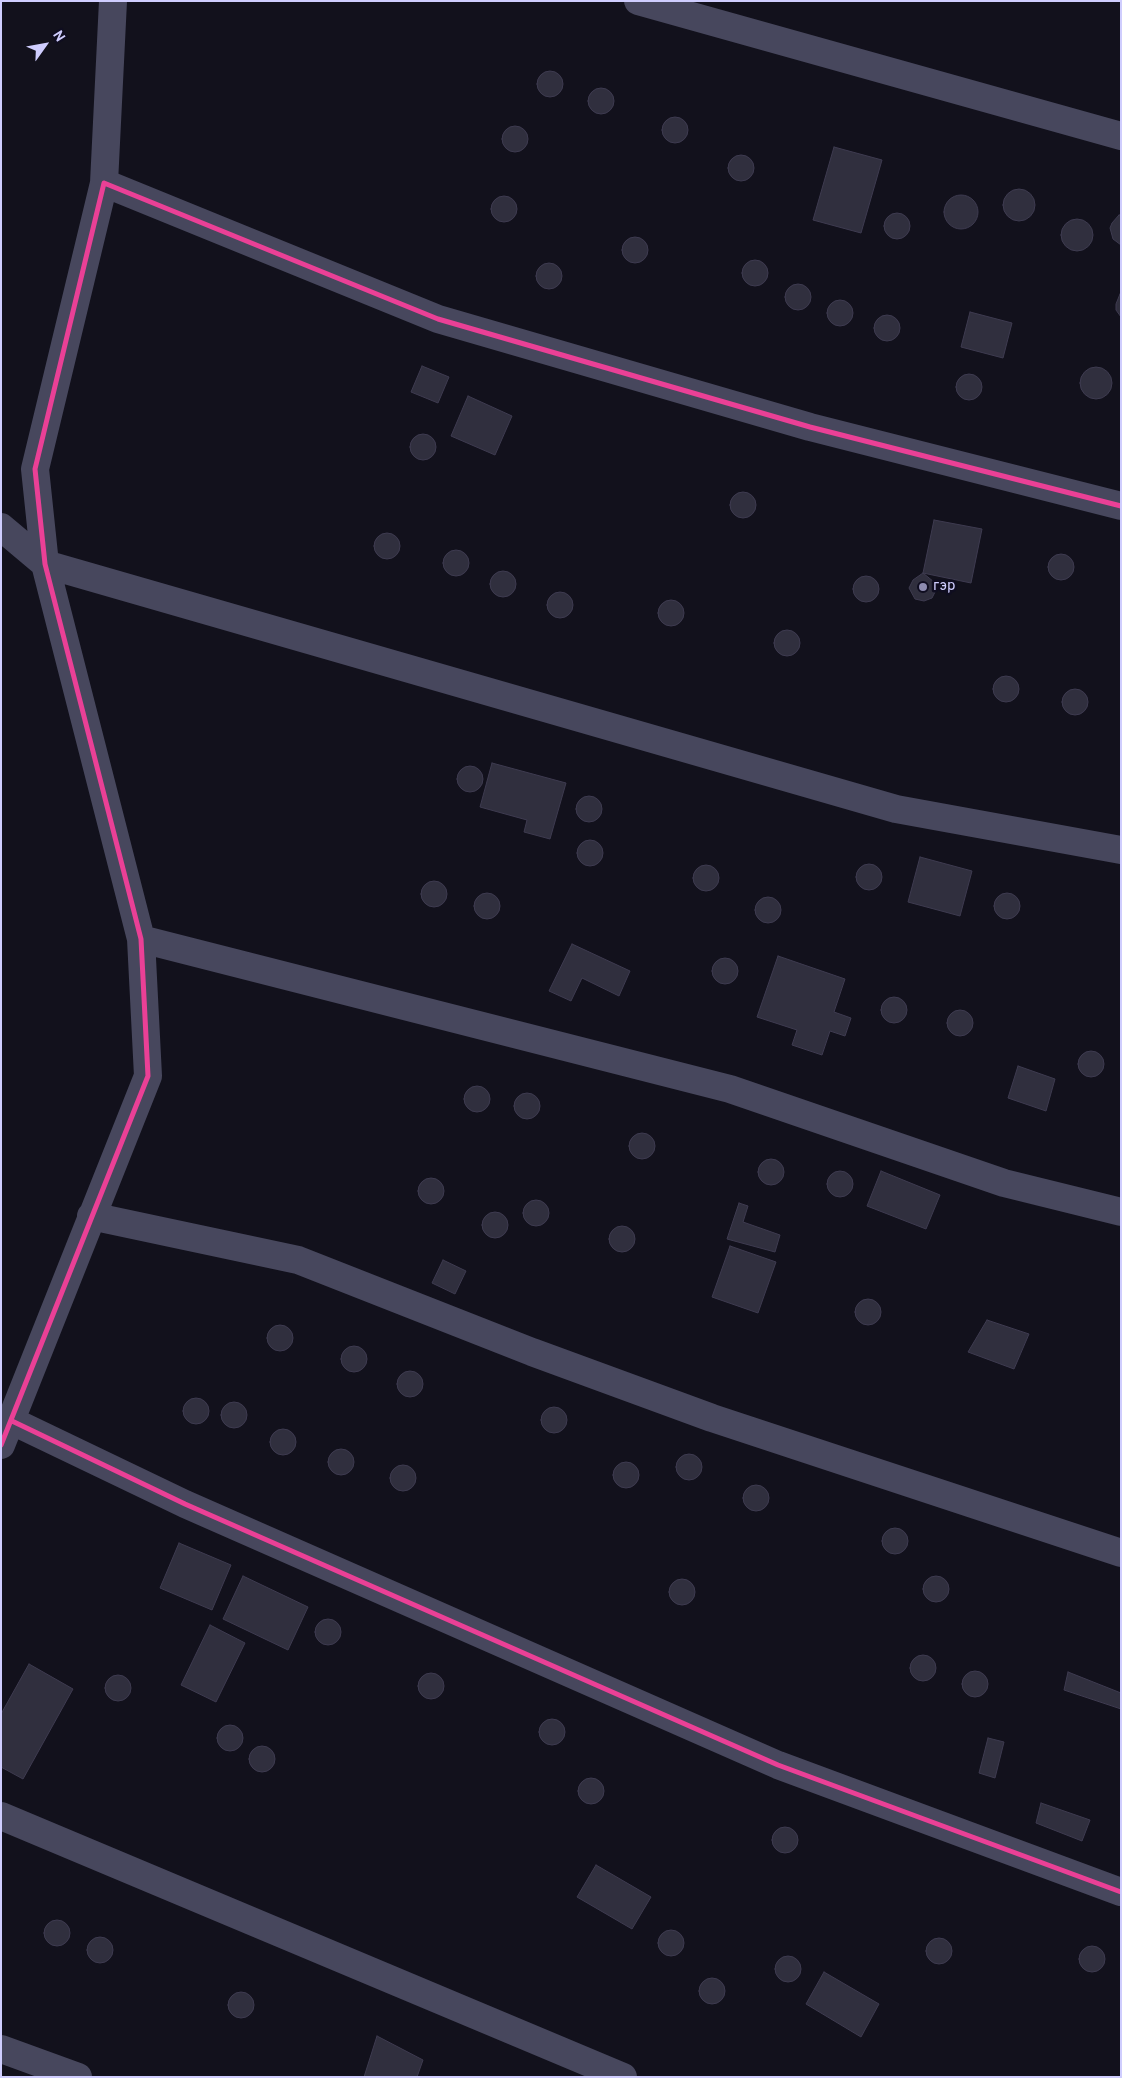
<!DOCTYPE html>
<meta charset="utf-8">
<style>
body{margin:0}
#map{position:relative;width:1122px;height:2078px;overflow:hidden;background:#12111c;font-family:Overpass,sans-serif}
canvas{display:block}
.frame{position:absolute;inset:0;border:2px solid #cfcdfe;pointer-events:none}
.north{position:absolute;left:20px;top:20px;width:50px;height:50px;-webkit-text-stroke:4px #0f0d20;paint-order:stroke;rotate:58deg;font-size:14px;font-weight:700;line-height:20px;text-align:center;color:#cfcdfe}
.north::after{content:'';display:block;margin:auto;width:18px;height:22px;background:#cfcdfe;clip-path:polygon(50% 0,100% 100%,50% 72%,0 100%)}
</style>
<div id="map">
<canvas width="1122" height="2078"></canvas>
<div class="frame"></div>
<div class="north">N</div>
</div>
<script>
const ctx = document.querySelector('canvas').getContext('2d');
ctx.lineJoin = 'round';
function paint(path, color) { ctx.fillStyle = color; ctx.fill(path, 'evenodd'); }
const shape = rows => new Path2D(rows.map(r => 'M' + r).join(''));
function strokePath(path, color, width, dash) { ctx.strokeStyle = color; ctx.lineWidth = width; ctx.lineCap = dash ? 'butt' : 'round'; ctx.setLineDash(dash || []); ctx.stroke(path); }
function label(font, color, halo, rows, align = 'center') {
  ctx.font = font + ' Overpass,sans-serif'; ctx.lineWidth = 5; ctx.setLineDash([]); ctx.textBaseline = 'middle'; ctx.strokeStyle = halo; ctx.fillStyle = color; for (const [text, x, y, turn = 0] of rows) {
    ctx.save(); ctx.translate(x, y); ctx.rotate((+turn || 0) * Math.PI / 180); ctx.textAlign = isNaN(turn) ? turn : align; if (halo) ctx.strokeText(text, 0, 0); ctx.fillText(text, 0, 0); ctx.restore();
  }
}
const building = shape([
 '537 84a13 13 0 1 1 26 0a13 13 0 1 1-26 0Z',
 '588 101a13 13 0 1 1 26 0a13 13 0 1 1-26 0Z',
 '662 130a13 13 0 1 1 26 0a13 13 0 1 1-26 0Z',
 '502 139a13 13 0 1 1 26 0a13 13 0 1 1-26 0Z',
 [834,147,882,160,861,233,813,220,834,147],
 '728 168a13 13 0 1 1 26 0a13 13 0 1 1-26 0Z',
 '1003 205a16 16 0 1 1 32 0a16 16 0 1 1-32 0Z',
 '944 212a17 17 0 1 1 34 0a17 17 0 1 1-34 0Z',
 '491 209a13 13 0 1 1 26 0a13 13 0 1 1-26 0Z',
 '884 226a13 13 0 1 1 26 0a13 13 0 1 1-26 0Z',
 [1119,215,1121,215,1121,245,1113,239,1110,228,1112,223,1119,215],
 '1061 235a16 16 0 1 1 32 0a16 16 0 1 1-32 0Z',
 '622 250a13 13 0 1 1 26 0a13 13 0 1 1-26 0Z',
 '742 273a13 13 0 1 1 26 0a13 13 0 1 1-26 0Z',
 '536 276a13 13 0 1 1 26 0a13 13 0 1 1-26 0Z',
 '785 297a13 13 0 1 1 26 0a13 13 0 1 1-26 0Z',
 [1120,294,1121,294,1121,317,1116,310,1116,304,1120,294],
 '827 313a13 13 0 1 1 26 0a13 13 0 1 1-26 0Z',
 [970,312,1012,323,1003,358,961,347,970,312],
 '874 328a13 13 0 1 1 26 0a13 13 0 1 1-26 0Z',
 [422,366,449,377,438,403,411,392,422,366],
 '1080 383a16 16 0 1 1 32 0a16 16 0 1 1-32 0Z',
 '956 387a13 13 0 1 1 26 0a13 13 0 1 1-26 0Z',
 [468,396,512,416,495,455,451,436,468,396],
 '410 447a13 13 0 1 1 26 0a13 13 0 1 1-26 0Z',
 '730 505a13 13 0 1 1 26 0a13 13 0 1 1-26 0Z',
 [934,520,982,529,971,583,923,573,934,520],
 '374 546a13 13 0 1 1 26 0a13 13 0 1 1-26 0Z',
 '443 563a13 13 0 1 1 26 0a13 13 0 1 1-26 0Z',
 '1048 567a13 13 0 1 1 26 0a13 13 0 1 1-26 0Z',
 '490 584a13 13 0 1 1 26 0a13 13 0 1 1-26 0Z',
 [923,573,934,582,936,590,932,598,924,601,915,599,909,588,913,580,923,573],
 '853 589a13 13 0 1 1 26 0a13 13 0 1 1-26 0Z',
 '547 605a13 13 0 1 1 26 0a13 13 0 1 1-26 0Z',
 '658 613a13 13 0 1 1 26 0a13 13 0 1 1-26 0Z',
 '774 643a13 13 0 1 1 26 0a13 13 0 1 1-26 0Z',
 '993 689a13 13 0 1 1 26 0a13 13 0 1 1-26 0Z',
 '1062 702a13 13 0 1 1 26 0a13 13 0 1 1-26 0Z',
 [492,763,566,783,550,839,524,832,527,820,480,807,492,763],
 '457 779a13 13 0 1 1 26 0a13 13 0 1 1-26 0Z',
 '576 809a13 13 0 1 1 26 0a13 13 0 1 1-26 0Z',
 '577 853a13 13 0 1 1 26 0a13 13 0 1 1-26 0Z',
 [920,857,972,871,960,916,908,902,920,857],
 '856 877a13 13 0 1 1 26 0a13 13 0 1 1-26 0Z',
 '693 878a13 13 0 1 1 26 0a13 13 0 1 1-26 0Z',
 '421 894a13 13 0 1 1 26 0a13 13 0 1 1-26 0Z',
 '994 906a13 13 0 1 1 26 0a13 13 0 1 1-26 0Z',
 '474 906a13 13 0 1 1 26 0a13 13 0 1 1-26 0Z',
 '755 910a13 13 0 1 1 26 0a13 13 0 1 1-26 0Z',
 [572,944,630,971,619,996,582,978,571,1001,549,991,572,944],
 [778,956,845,979,834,1012,851,1018,845,1036,830,1031,822,1055,792,1045,797,1030,757,1017,778,956],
 '712 971a13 13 0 1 1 26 0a13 13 0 1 1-26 0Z',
 '881 1010a13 13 0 1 1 26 0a13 13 0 1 1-26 0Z',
 '947 1023a13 13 0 1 1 26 0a13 13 0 1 1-26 0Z',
 '1078 1064a13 13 0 1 1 26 0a13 13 0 1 1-26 0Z',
 [1018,1066,1055,1079,1046,1111,1008,1098,1018,1066],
 '464 1099a13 13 0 1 1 26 0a13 13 0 1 1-26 0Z',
 '514 1106a13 13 0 1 1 26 0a13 13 0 1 1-26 0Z',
 '629 1146a13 13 0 1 1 26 0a13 13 0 1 1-26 0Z',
 '758 1172a13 13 0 1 1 26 0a13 13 0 1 1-26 0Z',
 [881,1171,940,1195,926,1229,867,1206,881,1171],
 '827 1184a13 13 0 1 1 26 0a13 13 0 1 1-26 0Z',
 '418 1191a13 13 0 1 1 26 0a13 13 0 1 1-26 0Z',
 '523 1213a13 13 0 1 1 26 0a13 13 0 1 1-26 0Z',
 [739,1203,748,1206,743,1222,780,1235,775,1252,727,1239,739,1203],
 '482 1225a13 13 0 1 1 26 0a13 13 0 1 1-26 0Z',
 '609 1239a13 13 0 1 1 26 0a13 13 0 1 1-26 0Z',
 [730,1246,776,1262,758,1313,712,1297,730,1246],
 [443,1260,466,1271,455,1294,432,1283,443,1260],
 '855 1312a13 13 0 1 1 26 0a13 13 0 1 1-26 0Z',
 [987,1320,1029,1334,1014,1369,968,1352,987,1320],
 '267 1338a13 13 0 1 1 26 0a13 13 0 1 1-26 0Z',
 '341 1359a13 13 0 1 1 26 0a13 13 0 1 1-26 0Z',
 '397 1384a13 13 0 1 1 26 0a13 13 0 1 1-26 0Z',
 '183 1411a13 13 0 1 1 26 0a13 13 0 1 1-26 0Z',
 '221 1415a13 13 0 1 1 26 0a13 13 0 1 1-26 0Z',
 '541 1420a13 13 0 1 1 26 0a13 13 0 1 1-26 0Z',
 '270 1442a13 13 0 1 1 26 0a13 13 0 1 1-26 0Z',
 '328 1462a13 13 0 1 1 26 0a13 13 0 1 1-26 0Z',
 '676 1467a13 13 0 1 1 26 0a13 13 0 1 1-26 0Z',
 '613 1475a13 13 0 1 1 26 0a13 13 0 1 1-26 0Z',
 '390 1478a13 13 0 1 1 26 0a13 13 0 1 1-26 0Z',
 '743 1498a13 13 0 1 1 26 0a13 13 0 1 1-26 0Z',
 '882 1541a13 13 0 1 1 26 0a13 13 0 1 1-26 0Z',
 [179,1543,231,1565,212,1610,160,1588,179,1543],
 [243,1576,308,1607,288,1650,223,1619,243,1576],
 '923 1589a13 13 0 1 1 26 0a13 13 0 1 1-26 0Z',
 '669 1592a13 13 0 1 1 26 0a13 13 0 1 1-26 0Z',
 '315 1632a13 13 0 1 1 26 0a13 13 0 1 1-26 0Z',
 [210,1625,245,1643,216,1702,181,1685,210,1625],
 '910 1668a13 13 0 1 1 26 0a13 13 0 1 1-26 0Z',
 [29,1664,73,1689,23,1779,1,1767,1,1714,29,1664],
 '962 1684a13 13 0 1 1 26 0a13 13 0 1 1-26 0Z',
 [1068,1672,1121,1693,1121,1709,1064,1690,1068,1672],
 '418 1686a13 13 0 1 1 26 0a13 13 0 1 1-26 0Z',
 '105 1688a13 13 0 1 1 26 0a13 13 0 1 1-26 0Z',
 '539 1732a13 13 0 1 1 26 0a13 13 0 1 1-26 0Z',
 '217 1738a13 13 0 1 1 26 0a13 13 0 1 1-26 0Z',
 [988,1738,1004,1742,995,1778,979,1773,988,1738],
 '249 1759a13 13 0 1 1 26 0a13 13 0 1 1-26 0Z',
 '578 1791a13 13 0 1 1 26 0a13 13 0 1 1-26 0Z',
 [1041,1803,1090,1820,1082,1841,1036,1823,1041,1803],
 '772 1840a13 13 0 1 1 26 0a13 13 0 1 1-26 0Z',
 [596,1865,651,1897,632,1929,577,1897,596,1865],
 '44 1933a13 13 0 1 1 26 0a13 13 0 1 1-26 0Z',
 '658 1943a13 13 0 1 1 26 0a13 13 0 1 1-26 0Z',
 '87 1950a13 13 0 1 1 26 0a13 13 0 1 1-26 0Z',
 '926 1951a13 13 0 1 1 26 0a13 13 0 1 1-26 0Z',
 '1079 1959a13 13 0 1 1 26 0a13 13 0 1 1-26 0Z',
 '775 1969a13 13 0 1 1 26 0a13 13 0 1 1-26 0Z',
 [824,1972,879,2004,861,2037,806,2004,824,1972],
 '699 1991a13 13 0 1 1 26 0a13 13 0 1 1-26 0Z',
 '228 2005a13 13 0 1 1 26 0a13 13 0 1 1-26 0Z',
 [377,2036,423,2060,417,2077,364,2077,377,2036]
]);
paint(building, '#302f3e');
strokePath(building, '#3e3b50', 1);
strokePath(shape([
 [638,1,1121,136],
 [104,183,113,1],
 [1,527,45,564,896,809,1121,850],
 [141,939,730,1089,1004,1183,1121,1212],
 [91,1216,298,1260,532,1352,712,1418,1121,1553],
 [12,1421,185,1504,778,1765,1121,1892],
 [1,1445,148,1076,141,939,45,564,35,469,104,183,438,319,810,427,1121,506],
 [1,1816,623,2077],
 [1,2049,78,2077]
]), '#47475d', 28);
strokePath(shape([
 [12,1421,185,1504,778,1765,1121,1892],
 [1,1445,148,1076,141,939,45,564,35,469,104,183,438,319,810,427,1121,506]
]), '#ea4096', 5);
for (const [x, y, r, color] of [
 [923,587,5,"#8d8baf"]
]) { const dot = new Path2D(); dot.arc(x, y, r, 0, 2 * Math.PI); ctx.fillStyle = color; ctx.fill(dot); strokePath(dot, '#0f0d20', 2); }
label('15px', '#cfcdfe', '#0f0d20', [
 ["гэр",933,587]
], 'left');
</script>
